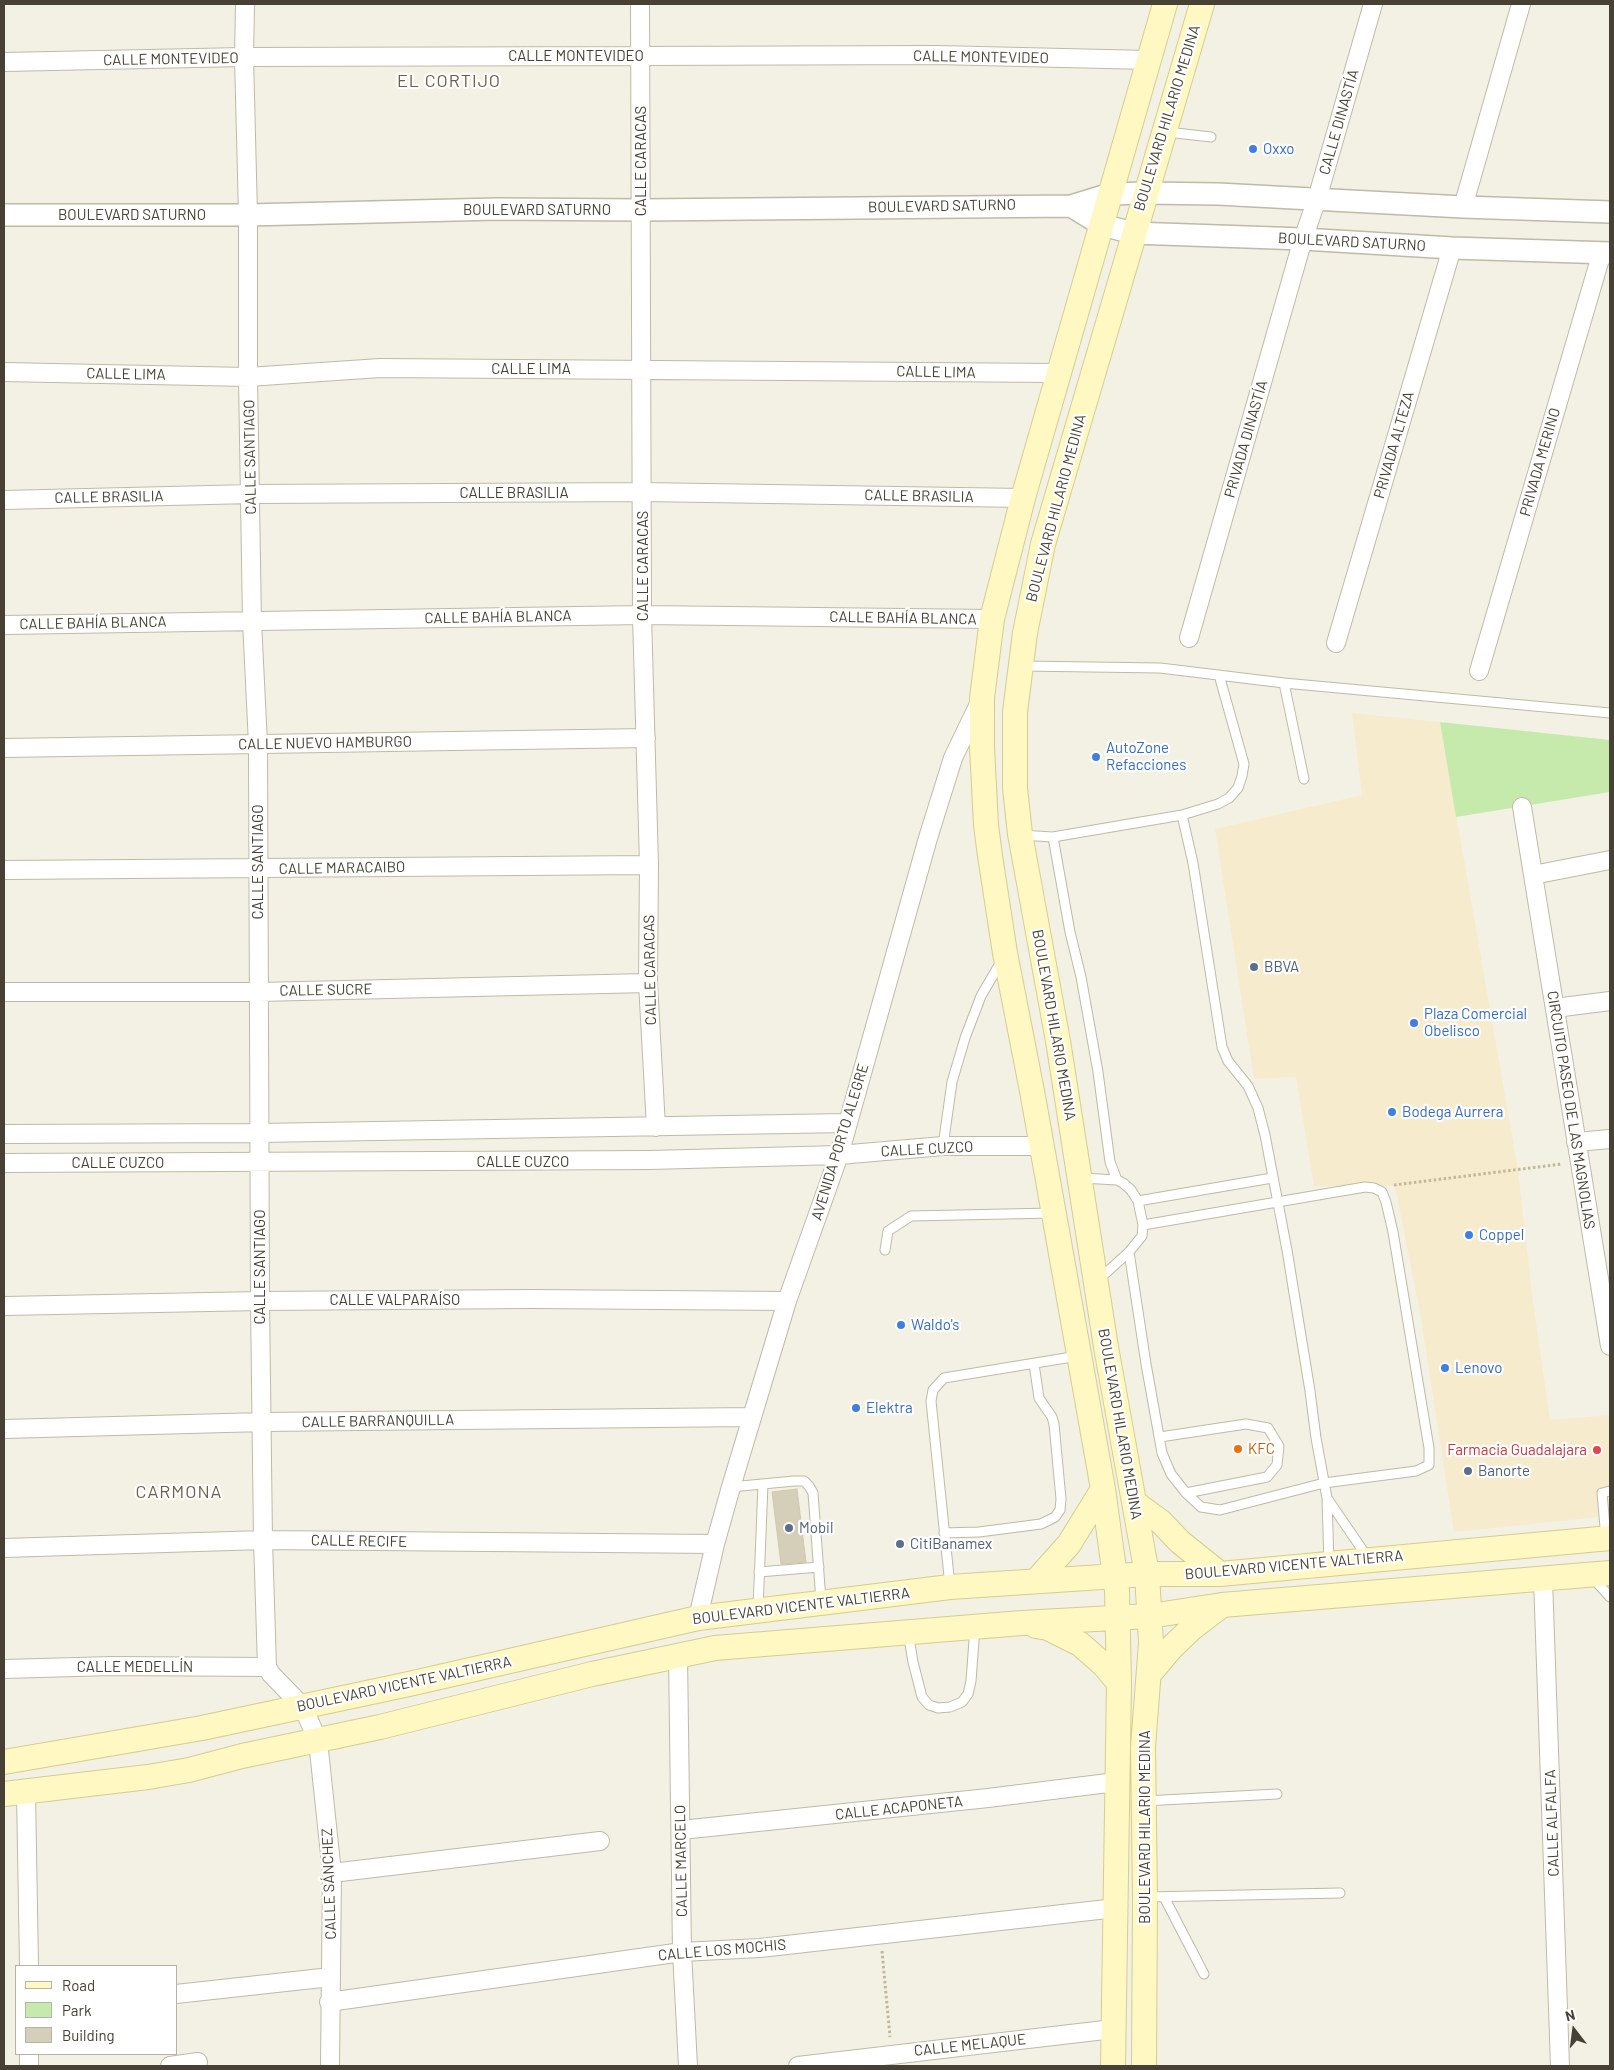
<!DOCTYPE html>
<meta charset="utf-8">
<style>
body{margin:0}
#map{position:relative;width:1614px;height:2070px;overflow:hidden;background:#f3f1e4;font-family:Barlow,sans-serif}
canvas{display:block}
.frame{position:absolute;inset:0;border:5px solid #464134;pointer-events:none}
.legend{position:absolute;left:15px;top:1965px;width:162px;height:90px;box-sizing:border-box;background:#fff;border:1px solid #b5b3ae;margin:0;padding:6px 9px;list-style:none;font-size:15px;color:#464134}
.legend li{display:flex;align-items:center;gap:10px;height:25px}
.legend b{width:25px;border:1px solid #b5b3ae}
.north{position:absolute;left:1549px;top:2005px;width:50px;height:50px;-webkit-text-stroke:4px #fff;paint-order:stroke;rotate:345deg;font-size:14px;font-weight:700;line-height:20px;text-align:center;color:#464134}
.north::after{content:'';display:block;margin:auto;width:18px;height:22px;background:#464134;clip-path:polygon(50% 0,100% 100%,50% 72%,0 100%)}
</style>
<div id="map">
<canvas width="1614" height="2070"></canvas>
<div class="frame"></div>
<ul class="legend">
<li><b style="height:6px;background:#fff8c3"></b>Road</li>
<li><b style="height:14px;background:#c6eaab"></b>Park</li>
<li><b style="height:14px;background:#d5ceb9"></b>Building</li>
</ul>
<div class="north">N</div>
</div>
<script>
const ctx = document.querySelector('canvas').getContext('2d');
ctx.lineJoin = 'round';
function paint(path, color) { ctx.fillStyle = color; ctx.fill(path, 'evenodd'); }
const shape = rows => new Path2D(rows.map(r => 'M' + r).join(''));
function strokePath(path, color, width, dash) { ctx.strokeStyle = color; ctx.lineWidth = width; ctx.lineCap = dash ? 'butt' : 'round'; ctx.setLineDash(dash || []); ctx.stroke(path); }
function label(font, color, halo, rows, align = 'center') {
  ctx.font = font + ' Barlow,sans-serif'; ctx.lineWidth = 4.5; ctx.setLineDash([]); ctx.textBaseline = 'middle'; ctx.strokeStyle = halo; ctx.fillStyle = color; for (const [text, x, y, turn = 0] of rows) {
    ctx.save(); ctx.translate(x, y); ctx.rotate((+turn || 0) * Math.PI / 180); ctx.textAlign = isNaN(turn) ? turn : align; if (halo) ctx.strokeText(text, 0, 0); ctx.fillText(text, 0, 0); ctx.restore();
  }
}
paint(shape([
 [1352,713,1440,722,1518,1170,1533,1302,1550,1420,1610,1415,1610,1516,1454,1532,1420,1313,1395,1186,1314,1186,1296,1077,1254,1079,1215,829,1362,795]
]), '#f7ebce');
paint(shape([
 [1440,722,1610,740,1610,792,1456,817]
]), '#c6eaab');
const building = shape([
 [797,1489,806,1562,781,1564,772,1492,797,1489]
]);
paint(building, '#d5ceb9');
strokePath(building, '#d1c7ac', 1);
const service = shape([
 [1167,132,1211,137],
 [1022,666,1160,668,1284,683,1610,713],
 [1284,683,1304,779],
 [1182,815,1218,804,1229,798,1238,788,1242,776,1244,764,1219,675],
 [1020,835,1053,837,1182,815,1193,863,1222,1047,1228,1061,1248,1086,1258,1108,1265,1135,1287,1250,1310,1391,1316,1438,1327,1498,1329,1564],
 [1053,837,1070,932,1081,977,1098,1072,1110,1162,1117,1180],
 [943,1146,952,1082,965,1038,981,996,1002,960],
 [1082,1178,1117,1180,1123,1183,1131,1190,1138,1201,1143,1225,1142,1236,1129,1252,1097,1281],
 [1138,1201,1272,1178],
 [885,1250,888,1231,911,1216,1053,1213],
 [1129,1252,1146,1364,1162,1453,1171,1474,1186,1493,1201,1507,1220,1510,1324,1483,1416,1471,1429,1465,1429,1448,1393,1232,1386,1202,1382,1192,1374,1188,1365,1187,1143,1225],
 [1160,1437,1246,1424,1268,1428,1279,1446,1277,1465,1267,1477,1186,1493],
 [731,1487,794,1481,804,1481,809,1486,813,1493,821,1601],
 [1327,1498,1368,1558],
 [944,1533,979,1532,1041,1524,1055,1517,1060,1510,1061,1499,1054,1424,1052,1417,1039,1398,1034,1364],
 [1606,1538,1602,1493,1610,1491],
 [759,1572,819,1567],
 [1592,1577,1610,1597],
 [950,1586,931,1401,933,1390,944,1378,1078,1356],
 [758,1609,763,1484],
 [908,1632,913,1662,922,1697,929,1705,938,1708,950,1707,962,1702,968,1694,971,1681,975,1627],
 [1144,1801,1277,1794],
 [1146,1897,1340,1893],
 [1164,1897,1204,1974]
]);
const minor = shape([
 [245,4,244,57,248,215,248,377,252,621,258,744,260,1301,263,1540,267,1667,271,1674,303,1707,318,1741,332,1873,330,2066],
 [640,4,642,615,649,865,648,983,656,1127],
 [4,62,244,57,641,56,937,55,1148,60],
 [1463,207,1521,4],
 [4,372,248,377,380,368,1058,373],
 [4,500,251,494,643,492,1023,498],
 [4,625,642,615,992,619],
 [1189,638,1303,239,1317,199,1373,4],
 [1336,643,1452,248],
 [1479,671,1602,252],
 [4,748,646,738],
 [1522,807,1533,875],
 [1610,860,1533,875,1610,1346],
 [4,870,649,865],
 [4,992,258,992,648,983],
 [1555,1008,1610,1001],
 [4,1134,259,1133,847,1123],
 [1576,1142,1610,1139],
 [4,1163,650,1160,839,1155,943,1146,1041,1146],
 [4,1306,260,1301,531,1299,787,1301],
 [4,1429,263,1422,752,1417],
 [4,1548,263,1540,715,1544],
 [1543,1579,1560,2066],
 [698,1618,715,1544,731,1487,787,1301,839,1155,928,838,953,758,980,702],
 [678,1655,682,1952,688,2066],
 [4,1669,112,1666,267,1667],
 [26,1792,29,1966],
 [681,1830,988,1798,1116,1782],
 [332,1873,600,1841],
 [176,1994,331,1977],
 [329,2002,682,1952,760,1948,1116,1908],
 [29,2066,29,2054],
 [170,2066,198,2062],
 [798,2066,1113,2029]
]);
const tertiary = shape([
 [1071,206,1102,225,1133,233,1303,239,1452,248,1610,253],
 [4,215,248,215,497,209,642,210,1071,206,1110,194,1145,193,1218,194,1463,207,1610,212]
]);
const secondary = shape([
 [1135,1503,1161,1522,1180,1542,1220,1574],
 [1037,1580,1069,1544,1103,1489],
 [1036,1626,1048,1628,1080,1644,1104,1665,1119,1683],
 [1150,1673,1172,1647,1191,1629,1221,1606],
 [4,1762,202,1728,409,1684,698,1618,950,1587,1147,1574,1220,1574,1610,1538],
 [4,1794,148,1777,189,1770,242,1756,380,1727,592,1674,715,1648,1022,1623,1150,1616,1222,1605,1610,1573],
 [1113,2066,1119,1683,1117,1591,1103,1489,1032,1091,1005,953,990,856,986,825,982,747,982,698,992,619,1023,498,1165,4],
 [1144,2066,1145,1897,1143,1747,1151,1643,1147,1574,1106,1347,1058,1041,1020,834,1015,788,1015,712,1025,633,1043,544,1202,4]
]);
strokePath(service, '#bfbaa7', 11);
strokePath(minor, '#bfbaa7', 20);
strokePath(tertiary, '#bfbaa7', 24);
strokePath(secondary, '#d6cc91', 26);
strokePath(shape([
 [1394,1185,1562,1164],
 [882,1951,890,2037]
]), '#c2b897', 3, [2.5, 2.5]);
strokePath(service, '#fff', 9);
strokePath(minor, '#fff', 18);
strokePath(tertiary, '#fff', 21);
strokePath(secondary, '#fff8c3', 24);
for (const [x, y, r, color] of [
 [1253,149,5,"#3f7fe0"],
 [1096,757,5,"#3f7fe0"],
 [1254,967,5,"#5c6f8a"],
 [1414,1023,5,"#3f7fe0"],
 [1392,1112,5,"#3f7fe0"],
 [1469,1235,5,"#3f7fe0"],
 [901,1325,5,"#3f7fe0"],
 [1445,1368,5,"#3f7fe0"],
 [856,1408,5,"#3f7fe0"],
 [1238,1449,5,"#e8710a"],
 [1597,1450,5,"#e0444e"],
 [1468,1471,5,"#5c6f8a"],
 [789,1528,5,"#5c6f8a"],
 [900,1544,5,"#5c6f8a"]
]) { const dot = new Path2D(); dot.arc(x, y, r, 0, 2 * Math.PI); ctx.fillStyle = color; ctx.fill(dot); strokePath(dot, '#fff', 2); }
label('15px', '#464134', '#fff', [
 ["CALLE MONTEVIDEO",576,56],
 ["CALLE MONTEVIDEO",981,57,1],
 ["CALLE MONTEVIDEO",171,59,-1],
 ["BOULEVARD HILARIO MEDINA",1167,118,-73],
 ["CALLE DINASTÍA",1339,122,-74],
 ["CALLE CARACAS",641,161,-90],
 ["BOULEVARD SATURNO",942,206,-1],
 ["BOULEVARD SATURNO",537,210],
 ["BOULEVARD SATURNO",132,215],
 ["BOULEVARD SATURNO",1352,242,3],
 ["CALLE LIMA",531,369],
 ["CALLE LIMA",936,372,1],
 ["CALLE LIMA",126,374,1],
 ["PRIVADA DINASTÍA",1246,439,-74],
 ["PRIVADA ALTEZA",1394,445,-74],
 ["CALLE SANTIAGO",250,457,-91],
 ["PRIVADA MERINO",1540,462,-74],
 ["CALLE BRASILIA",514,493],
 ["CALLE BRASILIA",919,496,1],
 ["CALLE BRASILIA",109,497,-1],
 ["BOULEVARD HILARIO MEDINA",1056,508,-75],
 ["CALLE CARACAS",643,566,-90],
 ["CALLE BAHÍA BLANCA",498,617,-1],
 ["CALLE BAHÍA BLANCA",903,618,1],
 ["CALLE BAHÍA BLANCA",93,623,-1],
 ["CALLE NUEVO HAMBURGO",325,743,-1],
 ["CALLE SANTIAGO",258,862,-90],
 ["CALLE MARACAIBO",342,868,-1],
 ["CALLE CARACAS",650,970,-91],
 ["CALLE SUCRE",326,990,-1],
 ["BOULEVARD HILARIO MEDINA",1054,1025,80],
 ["CIRCUITO PASEO DE LAS MAGNOLIAS",1571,1110,81],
 ["AVENIDA PORTO ALEGRE",840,1142,-73],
 ["CALLE CUZCO",927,1149,-3],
 ["CALLE CUZCO",523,1162],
 ["CALLE CUZCO",118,1163],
 ["CALLE SANTIAGO",260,1267,-90],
 ["CALLE VALPARAÍSO",395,1300],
 ["CALLE BARRANQUILLA",378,1421,-1],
 ["BOULEVARD HILARIO MEDINA",1120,1424,80],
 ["CALLE RECIFE",359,1541,1],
 ["BOULEVARD VICENTE VALTIERRA",1294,1565,-5],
 ["BOULEVARD VICENTE VALTIERRA",801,1606,-7],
 ["CALLE MEDELLÍN",135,1667],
 ["BOULEVARD VICENTE VALTIERRA",404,1684,-12],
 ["CALLE ACAPONETA",899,1808,-6],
 ["CALLE ALFALFA",1552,1823,-92],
 ["BOULEVARD HILARIO MEDINA",1145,1827,-90],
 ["CALLE MARCELO",681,1861,-91],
 ["CALLE SÁNCHEZ",329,1884,-92],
 ["CALLE LOS MOCHIS",722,1950,-5],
 ["CALLE MELAQUE",970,2045,-6]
]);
label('15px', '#366cbe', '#fff', [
 ["Oxxo",1263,149],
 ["AutoZone",1106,748],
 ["Refacciones",1106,765],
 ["Plaza Comercial",1424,1014],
 ["Obelisco",1424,1031],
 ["Bodega Aurrera",1402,1112],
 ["Coppel",1479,1235],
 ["Waldo's",911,1325],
 ["Lenovo",1455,1368],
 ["Elektra",866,1408]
], 'left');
label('15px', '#4e5e75', '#fff', [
 ["BBVA",1264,967],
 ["Banorte",1478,1471],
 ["Mobil",799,1528],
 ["CitiBanamex",910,1544]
], 'left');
label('15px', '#c56008', '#fff', [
 ["KFC",1248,1449]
], 'left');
label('15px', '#be3a42', '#fff', [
 ["Farmacia Guadalajara",1587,1450]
], 'right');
ctx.letterSpacing = '1px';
label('18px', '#69614b', '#fff', [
 ["EL CORTIJO",449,81],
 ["CARMONA",179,1492]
]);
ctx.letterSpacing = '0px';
</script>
